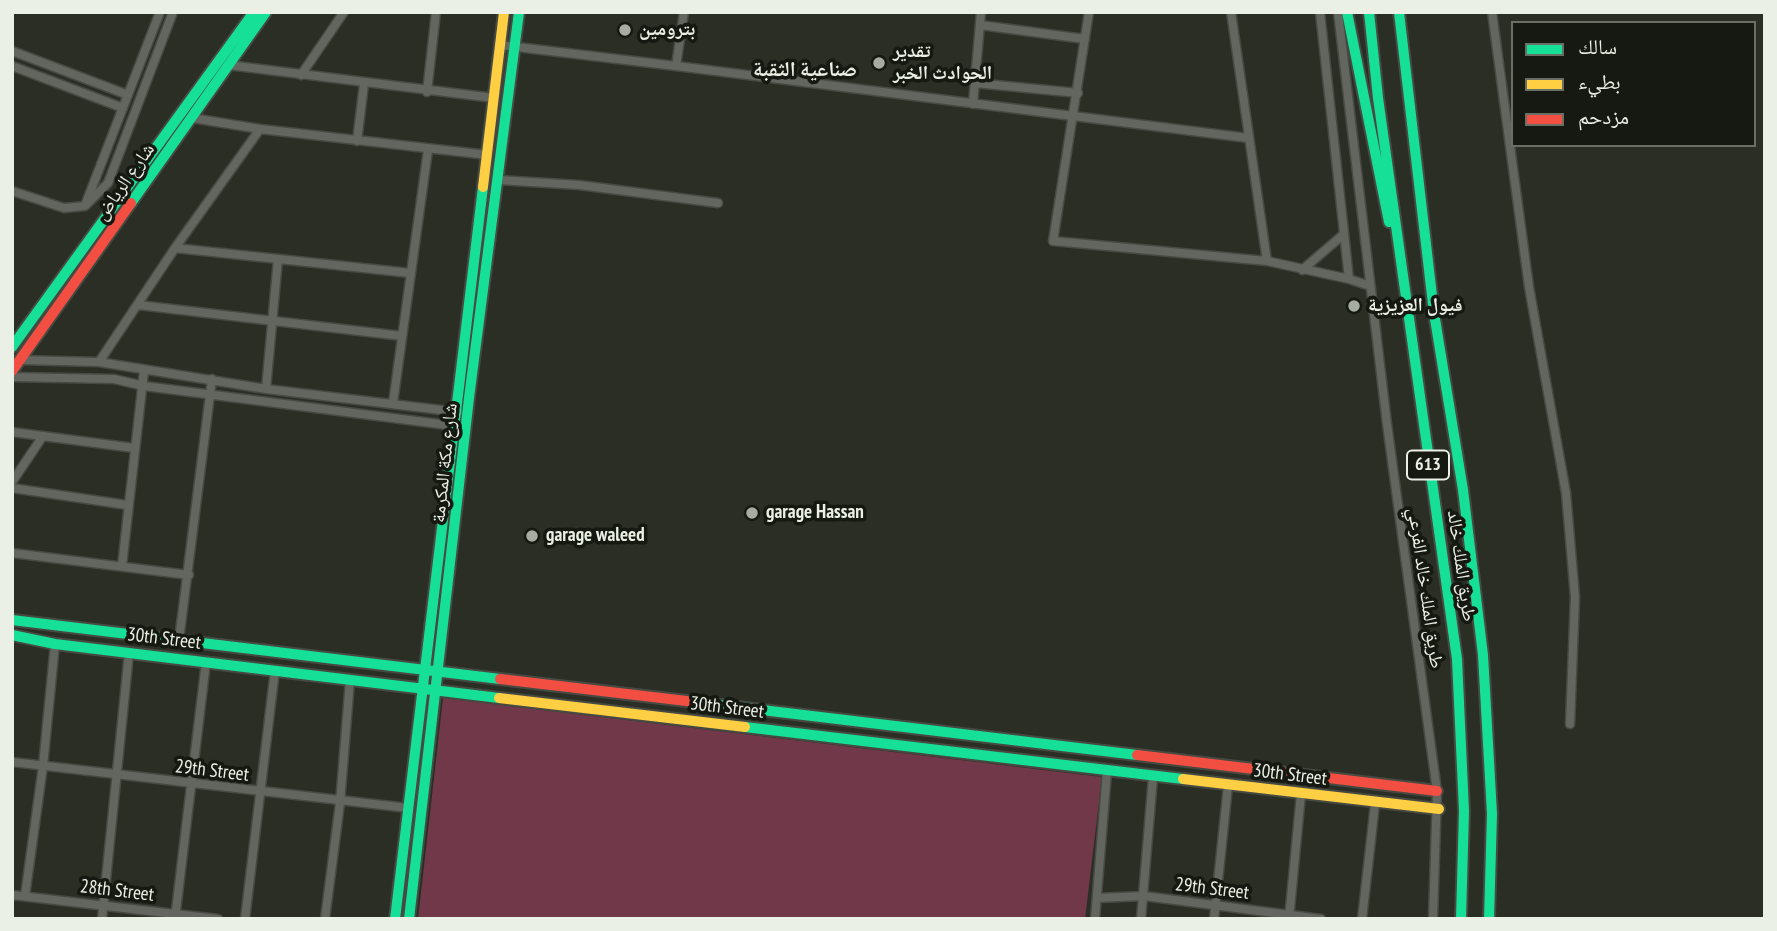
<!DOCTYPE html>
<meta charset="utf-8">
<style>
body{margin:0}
#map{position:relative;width:1777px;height:931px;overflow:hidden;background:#2a2e25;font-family:"PT Sans Narrow","Noto Naskh Arabic",sans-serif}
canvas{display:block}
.frame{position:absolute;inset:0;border:14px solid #eaf0e5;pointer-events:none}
.legend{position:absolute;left:1511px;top:21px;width:245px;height:126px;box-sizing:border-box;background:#151911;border:2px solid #6a6f66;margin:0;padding:9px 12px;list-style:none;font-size:21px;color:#eaf0e5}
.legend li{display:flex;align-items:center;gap:14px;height:35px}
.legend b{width:35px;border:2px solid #6a6f66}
</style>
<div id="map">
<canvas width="1777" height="931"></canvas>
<div class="frame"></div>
<ul class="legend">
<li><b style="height:9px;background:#16e098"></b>سالك</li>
<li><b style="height:9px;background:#ffcf43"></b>بطيء</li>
<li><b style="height:9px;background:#f24e42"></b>مزدحم</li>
</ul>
</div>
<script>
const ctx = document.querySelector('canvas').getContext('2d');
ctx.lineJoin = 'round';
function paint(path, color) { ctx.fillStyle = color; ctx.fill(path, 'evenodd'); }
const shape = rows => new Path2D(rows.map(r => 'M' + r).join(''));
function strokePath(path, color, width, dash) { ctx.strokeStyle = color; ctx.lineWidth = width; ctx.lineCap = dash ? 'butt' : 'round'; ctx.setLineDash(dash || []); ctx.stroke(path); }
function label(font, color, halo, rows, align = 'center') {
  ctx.font = font + ' "PT Sans Narrow","Noto Naskh Arabic",sans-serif'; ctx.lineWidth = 7; ctx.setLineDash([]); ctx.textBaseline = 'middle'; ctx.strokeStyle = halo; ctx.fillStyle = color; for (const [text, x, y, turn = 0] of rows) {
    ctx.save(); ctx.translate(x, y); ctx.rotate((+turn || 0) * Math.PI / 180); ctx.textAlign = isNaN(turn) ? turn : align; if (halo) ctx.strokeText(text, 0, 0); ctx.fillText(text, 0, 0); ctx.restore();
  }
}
paint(shape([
 [443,698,1102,777,1085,919,418,919]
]), '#703848');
const street = shape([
 [1089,12,1053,241,1267,261,1349,279,1320,12],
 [1231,12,1267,261],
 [1338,12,1387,424,1437,791,1433,919],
 [1492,12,1529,287,1566,493,1575,597,1570,724],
 [980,25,1085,39],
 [500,45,676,66,684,12],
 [12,51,128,95],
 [228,65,494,98],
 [12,66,123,108],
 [676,66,1248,138],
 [301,75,344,12],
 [975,83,1078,93],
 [427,92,436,12],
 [973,104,981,12],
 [192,118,260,129,488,155],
 [357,141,364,84],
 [499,180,579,185,718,203],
 [12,191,64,208,85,206,108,183,173,12],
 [86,203,160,12],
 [175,248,410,273],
 [1302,270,1344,234],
 [1349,279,1370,286],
 [138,305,402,336],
 [20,360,99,362,266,389,458,412],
 [99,362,175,248,260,129],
 [12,377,114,379,144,386,455,426],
 [266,389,278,259],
 [393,403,428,150],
 [12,432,134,448],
 [12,482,43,436],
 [12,488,127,505],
 [12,553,189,575],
 [122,566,144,371],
 [179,640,212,379],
 [12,762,408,808],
 [12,895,218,919],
 [25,896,43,766,55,644],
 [1097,898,1144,896,1321,919],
 [102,919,129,653],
 [175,919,206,662],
 [245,919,275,670],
 [325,919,340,803,350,680],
 [1095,919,1107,771],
 [1141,919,1153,777],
 [1214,919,1228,786],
 [1289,919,1301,794],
 [1362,919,1375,804]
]);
const fast = shape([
 [1347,12,1389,222],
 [1369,12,1378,98,1457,659,1464,811,1461,919],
 [1399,12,1434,313,1463,490,1483,655,1492,814,1489,919],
 [131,203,266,12],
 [12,347,254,12],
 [12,620,500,679],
 [12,635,55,644,499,698],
 [712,704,1137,755],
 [745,727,1183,779],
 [395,919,483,187],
 [409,919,469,398,519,12]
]);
const slow = shape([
 [483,187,504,12],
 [499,698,745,727],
 [1183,779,1439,809]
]);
const jam = shape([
 [12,371,131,203],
 [500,679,712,704],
 [1137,755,1437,791]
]);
strokePath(street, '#464a42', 11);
strokePath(fast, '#464a42', 14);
strokePath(slow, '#464a42', 14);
strokePath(jam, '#464a42', 14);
strokePath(street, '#62665f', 8);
strokePath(fast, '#16e098', 10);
strokePath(slow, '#ffcf43', 10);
strokePath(jam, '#f24e42', 10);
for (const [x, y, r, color] of [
 [625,30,7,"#a7aca2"],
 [879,63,7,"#a7aca2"],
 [1354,306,7,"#a7aca2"],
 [752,513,7,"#a7aca2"],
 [532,536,7,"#a7aca2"]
]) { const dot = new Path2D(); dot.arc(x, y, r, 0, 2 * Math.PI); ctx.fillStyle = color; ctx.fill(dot); strokePath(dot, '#151911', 2.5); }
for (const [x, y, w] of [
 [1428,465,42]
]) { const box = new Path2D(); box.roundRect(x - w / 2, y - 14.5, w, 29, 5); ctx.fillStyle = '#151911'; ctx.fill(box); strokePath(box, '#eaf0e5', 2); }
label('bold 18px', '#eaf0e5', null, [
 ["613",1428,465]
]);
label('bold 19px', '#eaf0e5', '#151911', [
 ["بترومين",639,30],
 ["تقدير",893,52],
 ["الحوادث الخبر",893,74],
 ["فيول العزيزية",1368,306],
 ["garage Hassan",766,513],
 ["garage waleed",546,536]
], 'left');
label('19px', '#eaf0e5', '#151911', [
 ["شارع الرياض",125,182,-55],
 ["شارع مكة المكرمة",445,463,-84],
 ["طريق الملك خالد",1461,566,82],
 ["طريق الملك خالد الفرعي",1425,588,82],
 ["30th Street",164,639,7],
 ["30th Street",727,708,7],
 ["29th Street",212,771,7],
 ["30th Street",1290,775,7],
 ["29th Street",1212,889,7],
 ["28th Street",117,891,7]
]);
label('bold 21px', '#eaf0e5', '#151911', [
 ["صناعية الثقبة",805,70]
]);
</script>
